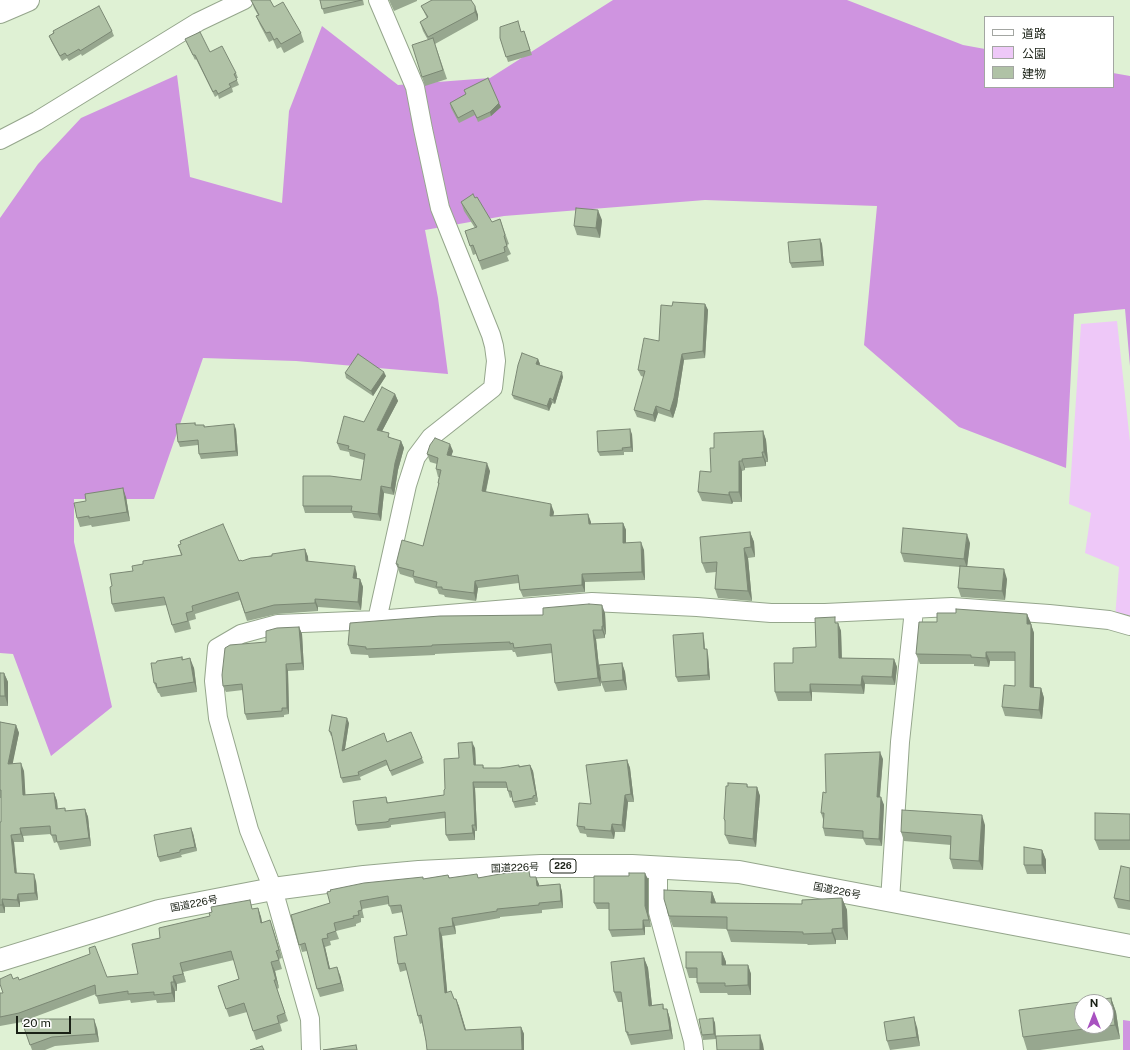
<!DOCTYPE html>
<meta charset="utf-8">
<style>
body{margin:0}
#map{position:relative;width:1130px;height:1050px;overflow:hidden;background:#dff1d4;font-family:"Public Sans","Noto Sans JP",sans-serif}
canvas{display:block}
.legend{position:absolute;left:984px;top:16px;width:130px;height:72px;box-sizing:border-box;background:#fff;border:1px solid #a3a6a2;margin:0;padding:5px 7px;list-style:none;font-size:12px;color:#1a2116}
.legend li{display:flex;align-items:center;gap:8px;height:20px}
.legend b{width:20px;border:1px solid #a3a6a2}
.north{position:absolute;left:1074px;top:994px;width:40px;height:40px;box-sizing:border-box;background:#fff;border:1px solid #a3a6a2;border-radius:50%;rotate:0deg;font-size:11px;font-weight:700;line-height:16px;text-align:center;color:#1a2116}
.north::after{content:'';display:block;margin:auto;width:14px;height:18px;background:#a852c0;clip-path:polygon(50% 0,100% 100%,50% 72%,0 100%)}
.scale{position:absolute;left:16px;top:1016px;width:55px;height:18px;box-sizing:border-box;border:2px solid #1a2116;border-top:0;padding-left:5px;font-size:12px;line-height:14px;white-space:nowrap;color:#1a2116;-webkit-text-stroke:3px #fff;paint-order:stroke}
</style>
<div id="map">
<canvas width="1130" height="1050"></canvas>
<ul class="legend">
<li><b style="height:5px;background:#fff"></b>道路</li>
<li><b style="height:11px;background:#eec8f8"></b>公園</li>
<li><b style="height:11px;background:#b0c2a6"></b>建物</li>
</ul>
<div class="north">N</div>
<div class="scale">20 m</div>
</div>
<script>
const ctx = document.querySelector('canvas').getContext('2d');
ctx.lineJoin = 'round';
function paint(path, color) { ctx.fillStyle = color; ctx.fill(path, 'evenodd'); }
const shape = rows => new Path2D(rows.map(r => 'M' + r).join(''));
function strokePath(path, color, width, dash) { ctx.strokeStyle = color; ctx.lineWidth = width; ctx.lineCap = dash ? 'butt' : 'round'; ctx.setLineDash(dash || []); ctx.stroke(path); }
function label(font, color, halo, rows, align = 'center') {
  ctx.font = font + ' "Public Sans","Noto Sans JP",sans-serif'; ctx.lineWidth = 3; ctx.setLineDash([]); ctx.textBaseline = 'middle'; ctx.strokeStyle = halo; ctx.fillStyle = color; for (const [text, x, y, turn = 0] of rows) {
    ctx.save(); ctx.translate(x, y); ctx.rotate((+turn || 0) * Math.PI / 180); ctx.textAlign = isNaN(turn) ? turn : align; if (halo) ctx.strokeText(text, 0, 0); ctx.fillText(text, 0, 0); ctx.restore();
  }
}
paint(shape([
 [1117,321,1130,442,1130,621,1115,618,1119,567,1085,553,1091,513,1069,504,1081,324]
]), '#eec8f8');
paint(shape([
 [613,0,847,0,963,45,985,49,985,87,1113,87,1113,73,1130,76,1130,366,1125,309,1074,314,1066,468,959,427,864,345,877,206,705,200,504,216,425,230,438,298,448,374,296,361,203,358,154,499,74,499,74,542,112,707,51,756,13,654,0,653,0,218,38,164,81,118,177,75,190,177,282,203,289,111,322,26,398,85,490,78],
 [1123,1020,1130,1021,1130,1050,1123,1050]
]), '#cf94e0');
const minor = shape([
 [0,140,37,121,198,22,244,0],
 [377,620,407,485,416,457,431,437,493,388,496,361,494,346,491,335,440,208,423,129,415,87,378,0],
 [658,868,658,912,693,1041,694,1050],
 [890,901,900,742,914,610],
 [311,1050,310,1019,273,889,249,830,218,718,214,681,217,648,241,634,278,624,377,620,592,602,697,607,771,613,825,613,952,607,1049,614,1109,620,1130,626]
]);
const tertiary = shape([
 [0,12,28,0]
]);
const trunk = shape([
 [0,960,159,911,273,889,364,877,419,872,541,866,632,866,739,872,1130,946]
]);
strokePath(minor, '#95a68c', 20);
strokePath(tertiary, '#95a68c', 24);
strokePath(trunk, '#95a68c', 24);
strokePath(minor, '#fff', 18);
strokePath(tertiary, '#fff', 22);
strokePath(trunk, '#fff', 22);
paint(shape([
 [251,0,274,7,301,33,304,42,284,53,281,47,277,49,273,40,269,42,260,25,256,16,258,15,254,8],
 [320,0,363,0,364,5,324,14],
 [389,0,417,0,417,1,394,11],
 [471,0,478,15,478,20,435,44,447,79,425,86,422,77,428,40,423,31,420,22,427,18,421,6],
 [53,31,112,31,114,36,82,56,81,54,69,61,67,58,62,61,51,41,49,36,53,33],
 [524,31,532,55,508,62,500,38],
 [185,39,210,52,236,73,238,78,236,78,239,85,232,88,233,92,219,99,218,95,215,97,196,59,195,60],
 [464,90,501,107,491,116,478,122,475,115,459,123,451,108,450,103,466,94],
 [461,202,492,222,500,219,509,244,507,245,511,254,507,256,509,261,482,270,476,254,473,255,465,231,475,228,464,211],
 [602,220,600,238,577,235,574,226],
 [820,239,822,244,824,266,792,268,790,263],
 [705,304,708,310,705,358,684,360,677,405,673,418,658,413,655,422,637,417,634,410,644,377,641,376,638,370,659,341,672,306],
 [538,359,540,364,539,365,563,377,555,404,552,403,549,411,514,399,512,395],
 [345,373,386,376,373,396,346,378],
 [395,394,398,401,382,431,391,438,401,441,404,448,398,470,394,495,384,493,381,521,354,518,352,513,305,513,303,506,361,480,364,460,350,456,349,452,340,450,337,443,364,422],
 [195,423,196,425,204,425,205,427,236,429,238,456,201,459,199,454,198,445,180,447,178,442],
 [763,431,766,440,768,462,766,462,766,466,745,468,745,470,742,471,742,502,733,502,732,504,702,501,698,492,711,472,714,448],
 [632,434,633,452,624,452,624,455,600,456,598,452],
 [453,451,451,456,490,471,486,492,554,512,553,516,588,514,591,524,623,523,626,530,626,543,644,550,645,580,585,582,585,592,523,597,520,590,519,583,478,588,476,601,445,597,444,595,439,594,437,589,415,583,413,578,400,574,396,564,423,546,439,485,438,483,439,477,438,477,436,469,437,464,430,462,427,454],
 [126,497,130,521,92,527,91,525,80,527,77,518],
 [750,532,754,542,755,557,748,558,752,601,718,598,715,589,716,572,706,573,702,563],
 [970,543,967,566,1007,579,1005,600,961,597,958,588,960,567,904,562,901,553],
 [178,545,242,561,305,549,308,557,308,561,357,574,357,578,360,579,363,587,361,610,318,607,318,611,277,614,247,621,240,600,195,614,196,619,189,621,191,629,175,633,172,625,167,605,115,612,112,604,112,586,143,564,181,555],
 [605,613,606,634,605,635,605,638,596,639,601,686,558,691,555,683,552,653,517,657,515,652,513,652,512,650,435,654,435,655,369,658,368,655,351,654,348,645],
 [1027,614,1034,633,1034,688,1041,688,1044,698,1042,719,1005,716,1002,707,1015,686,1015,661,990,661,989,667,974,666,974,664,920,664,916,654,937,622],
 [837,623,838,623,841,631,842,658,894,659,897,667,895,685,865,684,864,694,812,692,812,701,778,701,775,692,793,663,816,647],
 [299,627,302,634,304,670,288,671,289,714,284,715,284,717,247,720,245,714,243,690,226,692,223,686,266,642],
 [703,633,704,638,705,649,708,654,710,680,678,682,676,677],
 [182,657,183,659,194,668,197,692,161,697,159,693,158,693,154,683,156,663],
 [622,663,625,672,627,690,605,692,601,682],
 [0,673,4,673,8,682,8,706,0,706],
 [0,722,16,725,19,733,12,764,24,771,25,795,54,793,57,801,58,809,65,808,66,811,85,809,88,817,91,846,60,850,57,842,54,843,51,834,23,836,24,842,14,842,17,873,36,881,38,900,20,902,20,907,5,907,5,913,0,913,0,822,1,822,1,798,0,798],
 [349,723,345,749,387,742,411,732,424,763,392,776,387,765,360,777,361,780,343,783,341,778,332,736,331,736,329,731],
 [475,748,476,765,483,765,484,768,500,768,530,765,533,771,538,802,535,802,536,805,515,808,513,802,512,797,510,798,507,788,475,788,477,831,475,831,475,840,449,841,446,835,445,818,391,825,391,827,388,828,358,831,356,825,386,797,388,803,444,795,445,789,459,758],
 [883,759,880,797,884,805,882,846,866,845,863,839,825,836,823,828,823,819,821,813,826,793],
 [627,760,630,768,634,802,628,802,625,832,615,832,614,839,587,837,586,834,580,833,577,826,591,804],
 [747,784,748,787,757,787,760,796,756,847,729,844,725,835,725,822,724,819,728,786],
 [1130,814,1130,850,1099,850,1095,840],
 [985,825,983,870,953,869,950,859,951,845,904,841,901,832],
 [193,833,197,851,181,855,182,857,160,862,158,857],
 [1042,850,1046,860,1046,874,1027,874,1024,865],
 [1130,868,1130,910,1118,908,1114,898],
 [448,875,450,878,536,877,539,886,560,884,562,892,563,908,542,910,542,913,500,917,500,918,455,926,456,934,442,936,447,992,454,999,456,999,466,1030,521,1027,524,1034,426,1041,422,1023,420,1024,418,1016,407,970,400,972,398,964,407,935,403,912,392,914,389,904,362,909,364,918,361,918,361,922,356,924,356,926,336,931,339,939,330,941,331,945,325,947,330,969,340,975,344,991,320,997,317,989,307,951,302,952,291,915,424,879],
 [648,879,648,912,651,927,645,927,645,935,612,937,609,930,609,909,597,909,594,903],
 [712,892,716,903,802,904,842,898,847,910,848,940,836,940,836,944,808,945,807,944,731,942,727,930,727,929,673,927,669,916],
 [258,908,261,917,262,923,273,929,282,958,279,959,282,969,275,971,279,988,277,989,288,1021,280,1024,282,1031,256,1040,247,1012,229,1017,218,986,239,979,234,960,183,972,186,982,177,984,177,991,175,991,175,1002,157,1003,156,1000,131,1003,130,1000,99,1004,96,994,29,1019,97,1028,99,1042,55,1046,45,1050,32,1050,22,1022,0,1026,0,993,3,993,13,979,19,980,107,977,138,974,160,938],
 [722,952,726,962,726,965,748,965,751,974,751,995,728,995,727,993,700,993,697,983,697,978,689,978,686,968],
 [644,958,648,968,652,1005,663,1004,664,1009,667,1009,670,1019,673,1039,631,1045,626,1032,622,1002,618,1002,614,992],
 [1111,998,1116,1012,1120,1039,1040,1050,1027,1050,1023,1037],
 [713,1018,715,1023,716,1039,703,1040,702,1035],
 [917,1027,920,1046,890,1050,887,1041]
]), '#97a78f');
paint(shape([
 [475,6,478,15,478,20,475,12],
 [499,103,501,107,491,116,490,112],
 [598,210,602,220,600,238,596,228],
 [820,239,822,244,824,266,822,261],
 [705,304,708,310,705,358,703,351],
 [682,354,684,360,677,405,673,418,670,411],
 [538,359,540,364,538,369,536,364],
 [384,372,386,376,373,396,371,391],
 [562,372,563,377,555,404,553,400],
 [395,394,398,401,379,437,377,430],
 [550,398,552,403,549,411,547,406],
 [656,406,658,413,655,422,653,415],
 [234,424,236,429,238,456,236,451],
 [630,429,632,434,633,452,631,447],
 [763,431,766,440,768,462,764,452],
 [401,441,404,448,398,470,394,495,391,488,395,463],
 [450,444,453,451,449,463,447,455],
 [762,452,766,462,766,466,763,457],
 [742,459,745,468,745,470,742,461],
 [739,461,742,471,742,502,739,492],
 [487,463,490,471,484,499,482,491],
 [381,486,384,493,381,521,378,514],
 [123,488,126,497,130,521,127,512],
 [729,492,733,502,732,504,729,495],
 [551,504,554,512,552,524,550,516],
 [588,514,591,522,591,531,589,524],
 [623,523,626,530,626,550,623,543],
 [750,532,754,542,755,557,751,547],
 [967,534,970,543,967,568,964,559],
 [641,542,644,550,645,580,642,572],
 [744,548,748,558,752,601,748,591],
 [305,549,308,557,309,569,306,561],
 [355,566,357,574,356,586,353,578],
 [1004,569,1007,579,1005,600,1002,591],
 [582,574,585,582,585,592,582,585],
 [360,579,363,587,361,610,358,602],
 [475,581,478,588,476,601,474,593],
 [315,599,318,607,318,611,315,603],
 [602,605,605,613,606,634,603,626],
 [1027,614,1031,623,1030,633,1027,624],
 [838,623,841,631,842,667,839,658],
 [1031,624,1034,633,1034,697,1030,687],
 [602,626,605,635,605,638,602,630],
 [299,627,302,634,304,670,302,663],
 [593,630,596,639,601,686,598,678],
 [703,633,704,638,705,654,704,649],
 [707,649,708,654,710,680,708,675],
 [986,652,990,661,989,667,986,658],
 [190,658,194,668,197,692,194,682],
 [894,659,897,667,895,685,892,677],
 [622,663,625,672,627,690,623,680],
 [286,664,288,671,289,714,287,708],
 [4,673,8,682,8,706,5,696],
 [862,676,865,684,864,694,861,685],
 [810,684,812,692,812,701,810,692],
 [1041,688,1044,698,1042,719,1039,710],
 [347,718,349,723,344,755,342,751],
 [16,725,19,733,11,772,8,764],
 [472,742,475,748,476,771,474,765],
 [880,752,883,759,879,804,877,797],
 [627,760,630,768,634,802,631,794],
 [21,763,24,771,26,803,23,795],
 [530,765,533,771,538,802,536,795],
 [473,782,475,788,477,831,475,825],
 [757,787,760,796,756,847,753,839],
 [54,793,57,801,58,817,56,809],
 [625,795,628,802,625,832,622,825],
 [881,797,884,805,882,846,879,839],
 [85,809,88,817,91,846,89,838],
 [982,815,985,825,983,870,979,861],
 [612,824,615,832,614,839,611,831],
 [472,825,475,831,475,840,473,833],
 [20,828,23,836,24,842,21,834],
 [191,828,193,833,197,851,195,847],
 [11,835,14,842,17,880,15,873],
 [1042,850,1046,860,1046,874,1042,865],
 [645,873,648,879,648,912,651,927,645,906],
 [34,874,36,881,38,900,35,893],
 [536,877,539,884,540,893,537,886],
 [560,884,562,892,563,908,561,901],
 [712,892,716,903,711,903],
 [18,894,20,902,20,907,17,900],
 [842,898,847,910,848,940,843,928],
 [2,899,5,907,5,913,2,905],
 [258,908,261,917,264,932,261,923],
 [452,918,455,926,456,934,453,926],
 [270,920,273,929,282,958,279,950],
 [643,920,645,927,645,935,643,929],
 [439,928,442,936,448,1000,445,993],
 [832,929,836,940,836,944,832,933],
 [322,939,325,947,332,977,329,969],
 [722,952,726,962,726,975,722,965],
 [644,958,648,968,653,1015,649,1006],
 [271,962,275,971,279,988,276,980],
 [180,963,183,972,186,982,183,974],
 [748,965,751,974,751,995,748,985],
 [337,967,340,975,344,991,341,983],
 [173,976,177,984,177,991,174,982],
 [171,982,175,991,175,1002,172,993],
 [1111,998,1116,1012,1120,1039,1115,1025],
 [456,999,459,1006,468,1037,465,1030],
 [667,1009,670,1019,673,1039,670,1030],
 [914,1017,917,1027,920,1046,917,1037],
 [713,1018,715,1023,716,1039,714,1034],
 [94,1019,97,1028,99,1042,96,1034],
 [521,1027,524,1034,524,1050,522,1050],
 [760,1035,763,1044,764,1050,760,1050]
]), '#7b8874');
const building = shape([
 [251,0,270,0,274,7,283,2,301,33,281,44,277,38,274,40,270,32,266,33,256,16,259,15,251,0],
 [320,0,362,0,322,9,320,0],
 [432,0,471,0,475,6,475,12,428,37,420,22,428,17,421,6,432,0],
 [99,6,112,31,80,51,79,49,67,56,65,53,60,56,49,36,54,33,53,31,99,6],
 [518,21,521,32,524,31,530,50,506,57,500,38,500,27,518,21],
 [200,32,210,52,222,46,236,73,234,74,237,80,229,84,231,87,218,94,216,90,213,92,195,55,193,55,185,39,200,32],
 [433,38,443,70,422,77,412,45,433,38],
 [488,78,499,103,490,112,477,118,473,110,458,118,450,103,466,94,464,90,488,78],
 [473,194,475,198,477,197,492,222,500,219,505,235,504,236,507,246,504,247,505,252,479,261,473,245,470,246,465,231,477,227,461,202,473,194],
 [576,208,598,210,596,228,574,226,576,208],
 [820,239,822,261,790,263,788,242,820,239],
 [673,302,705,304,703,351,682,354,674,398,670,411,656,406,653,415,634,410,645,371,638,370,644,338,659,341,661,305,672,306,673,302],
 [522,353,538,359,536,364,562,372,553,400,550,398,547,406,512,395,518,365,522,353],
 [358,354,384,372,371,391,345,373,358,354],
 [382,387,395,394,377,430,389,433,388,437,401,441,395,463,391,488,381,486,378,514,351,511,352,506,303,506,303,476,330,476,361,480,365,454,348,449,349,446,337,443,344,416,364,422,382,387],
 [195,423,195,425,204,425,204,427,234,424,236,451,199,454,198,440,178,442,176,424,195,423],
 [630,429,631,447,622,448,623,450,598,452,597,431,630,429],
 [763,431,764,452,762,452,763,457,742,459,742,461,739,461,739,492,729,492,729,495,698,492,700,471,711,472,710,448,714,448,714,433,763,431],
 [435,438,450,444,447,455,487,463,482,491,551,504,550,516,588,514,589,524,623,523,623,543,641,542,642,572,582,574,582,585,520,590,518,575,475,581,474,593,442,589,442,587,436,587,437,582,413,576,414,571,398,567,398,564,396,564,402,540,423,546,439,483,438,483,441,470,436,469,438,458,427,454,430,445,435,438],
 [123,488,127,512,89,518,89,516,77,518,74,503,86,501,85,494,123,488],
 [223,524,239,561,241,560,242,561,251,558,272,556,272,554,305,549,306,561,355,566,353,578,360,579,358,602,315,599,315,603,274,605,245,613,238,592,192,606,193,611,186,613,188,621,172,625,164,597,112,604,110,587,112,586,110,574,133,571,132,566,143,564,143,561,182,555,178,545,181,544,180,541,223,524],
 [903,528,967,534,964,559,901,553,903,528],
 [750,532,751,547,744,548,748,591,715,589,717,562,702,563,700,537,750,532],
 [960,566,1004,569,1002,591,958,588,960,566],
 [589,604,602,605,603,626,602,626,602,630,593,630,598,678,555,683,551,644,514,648,513,643,510,644,510,642,432,645,432,646,366,649,366,647,348,645,350,623,440,616,543,615,543,608,589,604],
 [956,609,1027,614,1027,624,1031,624,1030,687,1041,688,1039,710,1002,707,1004,685,1015,686,1015,652,986,652,986,658,971,657,971,655,916,654,919,622,937,622,937,613,956,613,956,609],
 [835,617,835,623,838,623,839,658,894,659,892,677,862,676,861,685,810,684,810,692,775,692,774,663,793,663,793,648,816,647,815,618,835,617],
 [299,627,302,663,286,664,287,708,282,708,282,711,245,714,242,684,223,686,222,675,225,648,230,645,266,642,266,631,277,628,299,627],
 [703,633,704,649,707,649,708,675,676,677,673,635,703,633],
 [182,657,182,660,190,658,194,682,157,688,156,683,154,683,151,663,156,663,157,661,182,657],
 [622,663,623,680,601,682,599,665,622,663],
 [0,673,4,673,5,696,0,696,0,673],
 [332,715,347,718,342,751,384,733,387,742,411,732,422,758,390,771,386,760,358,772,359,775,341,778,331,732,329,731,332,715],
 [0,722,16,725,8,764,21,763,23,795,54,793,56,809,65,808,65,811,85,809,89,838,57,842,56,835,51,835,50,826,20,828,21,834,11,835,15,873,34,874,35,893,18,894,17,900,2,899,2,905,0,905,0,822,1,822,1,790,0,790,0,722],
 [472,742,474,765,483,765,483,768,500,768,519,765,519,767,530,765,536,795,533,796,533,798,513,802,511,791,508,791,506,782,473,782,475,825,472,825,473,833,446,835,445,812,389,819,389,821,386,822,356,825,353,801,386,797,387,803,444,795,444,790,445,789,444,759,459,758,458,743,472,742],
 [880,752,877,797,881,797,879,839,863,838,863,831,823,828,824,813,821,813,823,792,826,793,825,754,880,752],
 [627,760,631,794,625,795,622,825,612,824,611,831,584,829,585,827,577,826,579,803,591,804,586,765,627,760],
 [728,783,747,784,747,787,757,787,753,839,725,835,725,820,724,819,726,786,728,786,728,783],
 [902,810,982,815,979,861,950,859,951,836,901,832,902,810],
 [1095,813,1130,814,1130,840,1095,840,1095,813],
 [191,828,195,847,180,850,180,852,158,857,154,835,191,828],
 [1024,847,1042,850,1042,865,1024,865,1024,847],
 [1121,866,1130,868,1130,901,1114,898,1121,866],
 [529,871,530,877,536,877,537,886,560,884,561,901,539,903,539,905,497,909,497,911,452,918,453,926,439,928,445,993,451,991,454,999,456,999,465,1030,521,1027,522,1050,427,1050,426,1041,421,1015,418,1016,405,963,398,964,394,937,407,935,401,905,389,906,388,896,360,901,362,910,358,911,359,915,353,916,354,918,334,923,336,931,327,934,328,938,322,939,329,969,337,967,341,983,317,989,305,943,299,945,291,915,330,903,327,892,331,891,330,890,364,883,423,877,423,879,448,875,449,878,477,874,478,878,500,874,529,871],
 [629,873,645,873,645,906,649,920,643,920,643,929,609,930,609,903,594,903,594,876,629,876,629,873],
 [664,890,712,892,711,903,802,904,802,900,842,898,843,928,832,929,832,933,803,934,803,932,727,930,727,917,669,916,664,899,664,890],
 [250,900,252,909,258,908,261,923,270,920,279,950,276,951,279,960,271,962,276,980,274,980,285,1013,277,1016,279,1023,253,1031,244,1003,226,1009,218,986,239,979,231,951,180,963,183,974,173,976,174,982,171,982,172,993,154,995,154,992,128,994,128,991,96,996,95,985,19,1013,0,1017,0,993,3,993,0,984,0,979,11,974,13,979,18,977,19,980,90,954,89,948,95,946,107,977,138,974,132,944,160,938,159,928,210,916,209,913,212,912,211,907,250,900],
 [686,952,722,952,722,965,748,965,748,985,725,986,725,983,697,983,697,968,686,968,686,952],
 [644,958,649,1006,663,1004,663,1009,667,1009,670,1030,628,1035,628,1032,626,1032,621,992,614,992,611,962,644,958],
 [1111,998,1115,1025,1023,1037,1019,1010,1111,998],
 [1082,1002,1106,1002,1106,1026,1082,1026,1082,1002],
 [914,1017,917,1037,887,1041,884,1022,914,1017],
 [713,1018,714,1034,702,1035,699,1019,713,1018],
 [21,1019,94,1019,96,1034,52,1037,30,1045,21,1019],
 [760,1035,760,1050,717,1050,716,1036,760,1035],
 [356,1045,357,1050,323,1050,356,1045],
 [262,1046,264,1050,250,1050,262,1046]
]);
paint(building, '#b0c2a6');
strokePath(building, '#7b8874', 1);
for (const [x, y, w] of [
 [563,866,26]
]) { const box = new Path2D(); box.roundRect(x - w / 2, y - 7, w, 14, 3); ctx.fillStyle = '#fff'; ctx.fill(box); strokePath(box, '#1a2116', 1); }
label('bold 9px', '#1a2116', null, [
 ["226",563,866]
]);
label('10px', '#1a2116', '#fff', [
 ["国道226号",515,868,-2],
 ["国道226号",837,891,11],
 ["国道226号",194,904,-11]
]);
</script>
